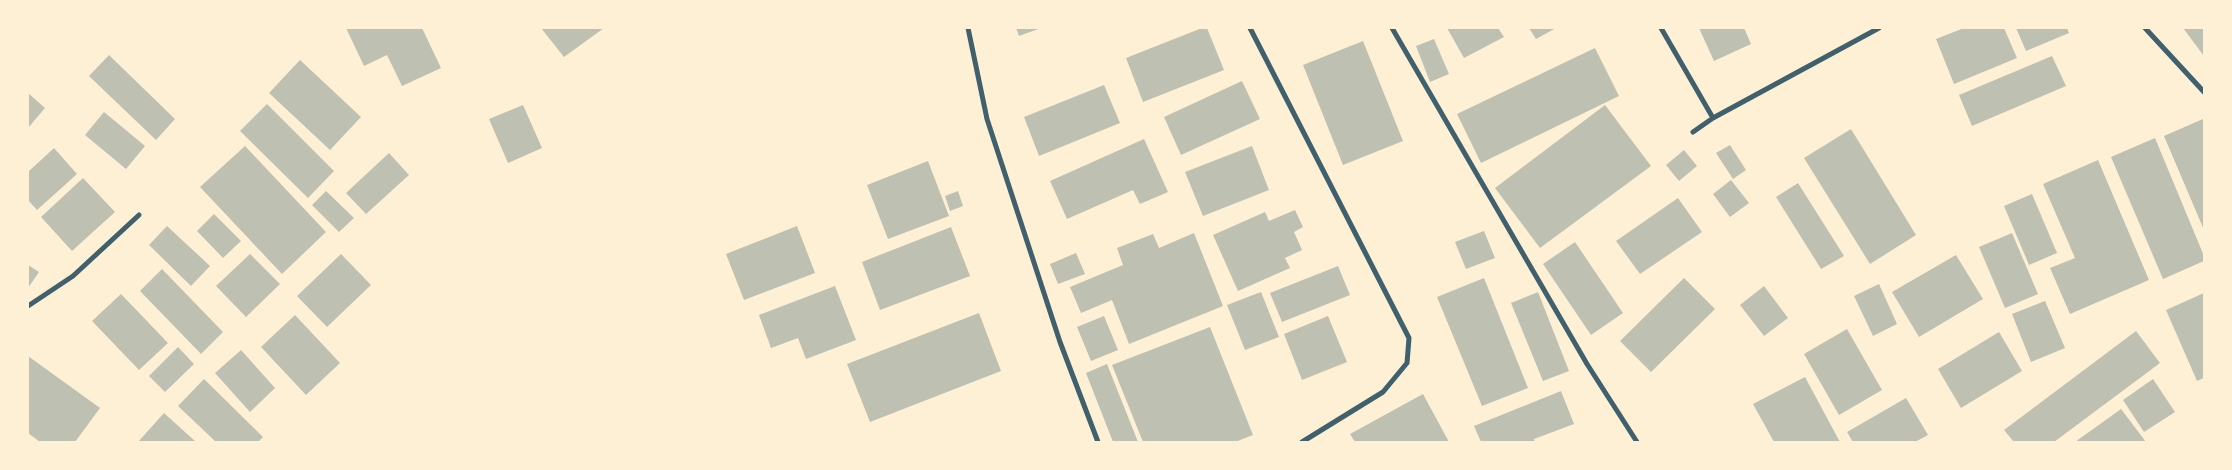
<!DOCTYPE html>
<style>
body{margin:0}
#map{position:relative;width:2232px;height:470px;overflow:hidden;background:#fdf0d5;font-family:"Alegreya Sans",sans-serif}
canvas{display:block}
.frame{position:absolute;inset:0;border:29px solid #fdf0d5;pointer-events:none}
</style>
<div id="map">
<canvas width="2232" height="470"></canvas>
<div class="frame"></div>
</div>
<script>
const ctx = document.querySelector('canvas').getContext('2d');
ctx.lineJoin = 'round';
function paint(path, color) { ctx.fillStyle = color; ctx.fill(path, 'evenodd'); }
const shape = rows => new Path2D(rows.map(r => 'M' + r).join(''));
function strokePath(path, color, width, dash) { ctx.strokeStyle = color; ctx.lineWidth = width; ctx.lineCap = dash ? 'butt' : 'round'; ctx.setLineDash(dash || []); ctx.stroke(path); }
paint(shape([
 [346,28,422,28,441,68,402,86,387,55,364,66],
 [541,28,604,28,564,57],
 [1016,28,1041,28,1019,36],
 [1202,28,1207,28,1224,70,1143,102,1126,58],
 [1447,28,1498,28,1504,37,1464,58],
 [1529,28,1556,28,1536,39],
 [1699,28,1744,28,1751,44,1714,61],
 [1964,28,2004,28,2017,58,1954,84,1936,39],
 [2016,28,2067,28,2069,33,2026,51],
 [2183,28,2204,28,2204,56],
 [1434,39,1449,74,1430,82,1416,46],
 [1363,41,1403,141,1343,165,1303,65],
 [1595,48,1619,96,1481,163,1457,114],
 [109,55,175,119,156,140,89,76],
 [2052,56,2066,86,1972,126,1959,95],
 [300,60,361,117,330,150,269,93],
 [1242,81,1260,119,1181,155,1164,117],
 [1104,85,1120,123,1039,156,1024,117],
 [28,93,45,108,28,128],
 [267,104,334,171,308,198,240,131],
 [523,105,542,148,508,163,489,119],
 [1605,105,1651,166,1540,248,1495,188],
 [104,112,145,146,126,169,85,135],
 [2203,119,2204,124,2204,230,2164,136],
 [1851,129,1916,235,1870,264,1804,158],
 [2155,138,2204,256,2204,261,2163,279,2111,157],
 [1144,139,1168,192,1140,204,1133,190,1067,219,1050,181],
 [1730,145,1746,170,1733,179,1716,153],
 [245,146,326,232,282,274,200,187],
 [1252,146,1269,190,1203,216,1185,172],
 [54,148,77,174,37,210,28,200,28,172],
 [1684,150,1697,166,1679,181,1666,165],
 [389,153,409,175,366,214,346,193],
 [2098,160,2149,280,2070,314,2050,268,2075,258,2043,184],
 [928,161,949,216,888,239,867,185],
 [83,178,115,212,72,251,41,217],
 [1731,180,1749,203,1730,217,1713,194],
 [1798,183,1844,256,1821,269,1776,197],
 [326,191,354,218,339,232,312,205],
 [958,191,963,206,950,211,945,196],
 [2032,194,2057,253,2029,265,2004,206],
 [1678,198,1702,232,1640,274,1616,241],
 [1295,210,1303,227,1294,232,1302,250,1285,258,1290,268,1238,291,1213,235,1265,212,1269,221],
 [214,214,241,241,223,258,197,231],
 [167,226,210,266,191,286,149,245],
 [797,226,815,273,744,300,726,254],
 [951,227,970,276,880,310,862,262],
 [1484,231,1495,258,1466,269,1455,242],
 [1194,233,1223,306,1129,344,1112,300,1081,313,1070,287,1123,265,1117,248,1153,234,1159,248],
 [2012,233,2038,294,2005,308,1979,247],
 [1575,242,1623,313,1591,335,1543,264],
 [1076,253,1085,274,1058,284,1050,264],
 [250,254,280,284,246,317,216,286],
 [341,254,371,285,327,327,297,296],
 [1956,255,1983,299,1919,337,1892,292],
 [28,265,39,272,28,288],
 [1338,266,1350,295,1282,322,1270,293],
 [162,269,223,332,201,354,140,291],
 [1484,278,1528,388,1482,406,1437,297],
 [1684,278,1715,309,1651,372,1620,341],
 [1879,284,1897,324,1873,336,1854,296],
 [835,286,856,340,806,359,798,338,771,348,759,315],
 [1764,286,1788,318,1764,336,1740,305],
 [1261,292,1279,337,1245,350,1227,305],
 [1538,292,1569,371,1543,381,1511,303],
 [2204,293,2204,378,2197,381,2166,310],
 [121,294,168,343,139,370,92,321],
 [2045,301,2065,348,2031,362,2012,314],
 [979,313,1001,371,870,422,847,364],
 [295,315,340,363,306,395,261,347],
 [1104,316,1118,350,1091,361,1077,327],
 [1328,316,1347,362,1302,380,1284,334],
 [1210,327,1253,435,1235,442,1143,442,1112,365],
 [1847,329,1882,390,1839,415,1804,354],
 [2136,331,2160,363,2054,442,2014,442,2004,430],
 [1999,332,2022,371,1961,408,1938,369],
 [178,347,194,364,165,392,149,376],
 [241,350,275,388,250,412,215,373],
 [28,356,100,408,75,442,40,442,28,433],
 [1107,364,1138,442,1113,442,1086,373],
 [1805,377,1840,442,1774,442,1753,404],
 [204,379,263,437,258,442,216,442,178,406],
 [2153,379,2175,412,2144,432,2123,400],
 [1561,391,1574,424,1534,439,1535,442,1481,442,1474,426],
 [1423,394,1449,442,1355,442,1350,434],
 [1906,398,1928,435,1915,442,1853,442,1847,432],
 [2121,409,2146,442,2075,442],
 [164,413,196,442,138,442]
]), '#bec0b2');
strokePath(shape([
 [968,28,987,119,1060,342,1098,442],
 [1250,28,1409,338,1407,363,1383,392,1302,442],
 [1392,28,1587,364,1637,442],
 [1661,28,1713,118],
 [2145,28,2204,92],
 [1693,132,1713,118,1879,28],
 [28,306,73,276,139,215]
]), '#3f606c', 5);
</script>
